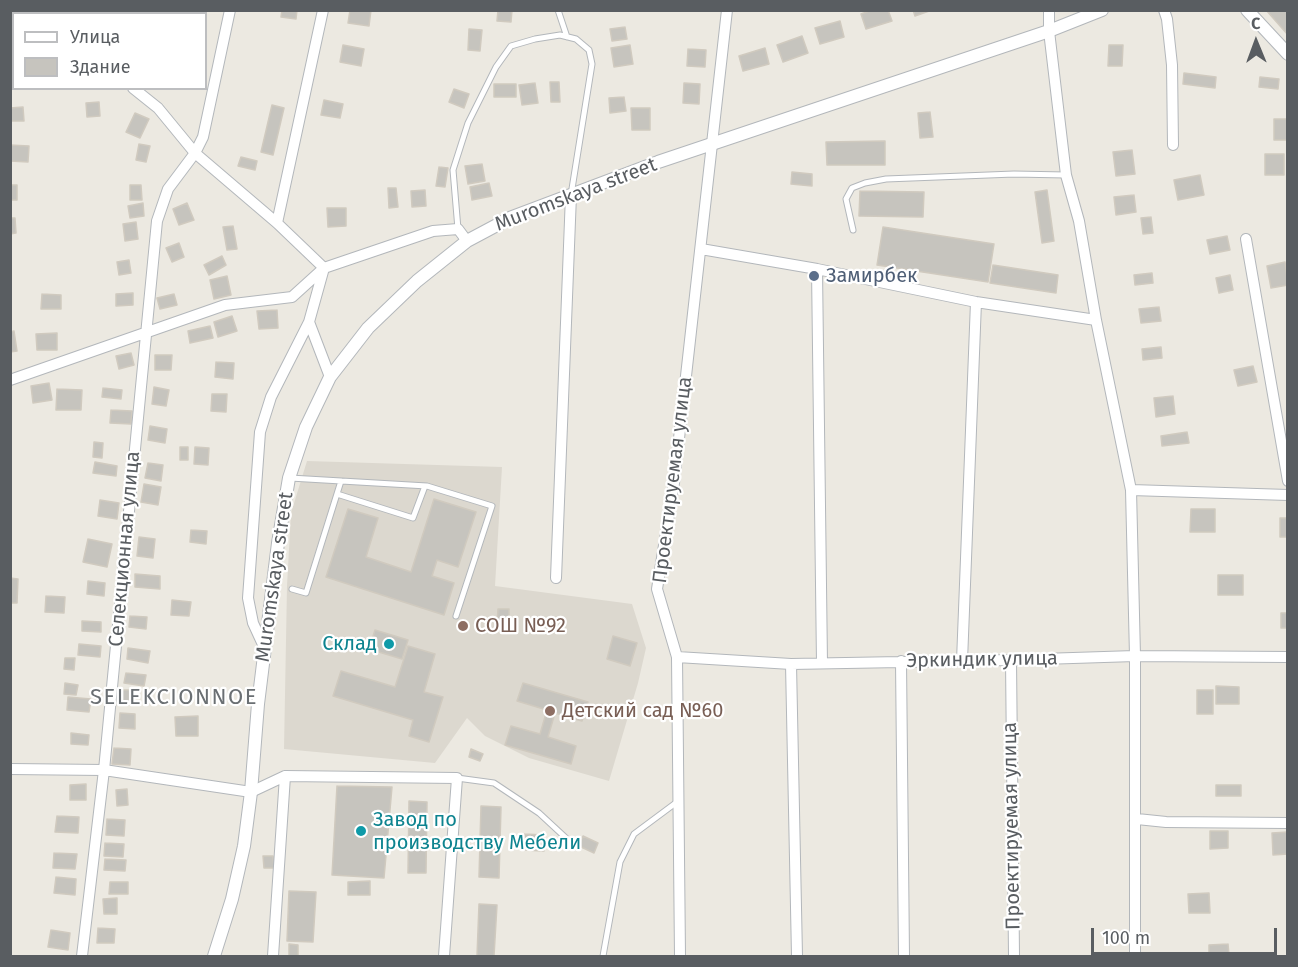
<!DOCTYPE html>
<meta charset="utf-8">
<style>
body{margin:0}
#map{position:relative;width:1298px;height:967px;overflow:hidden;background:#ece9e1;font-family:"Fira Sans",sans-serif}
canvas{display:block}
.frame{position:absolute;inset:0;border:12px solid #595d61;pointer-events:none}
.legend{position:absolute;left:12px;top:12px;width:195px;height:78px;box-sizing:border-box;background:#fff;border:2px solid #bdbec0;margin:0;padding:8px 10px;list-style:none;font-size:18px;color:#595d61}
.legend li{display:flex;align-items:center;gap:12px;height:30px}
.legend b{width:30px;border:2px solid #bdbec0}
.north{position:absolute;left:1226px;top:12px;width:60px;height:60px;-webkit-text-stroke:4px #fff;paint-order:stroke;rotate:359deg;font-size:16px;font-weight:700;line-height:24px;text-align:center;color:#595d61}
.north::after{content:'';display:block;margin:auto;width:21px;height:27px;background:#595d61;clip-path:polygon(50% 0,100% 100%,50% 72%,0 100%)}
.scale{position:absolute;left:1091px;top:928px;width:186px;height:27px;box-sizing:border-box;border:3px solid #595d61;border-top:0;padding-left:8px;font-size:18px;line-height:21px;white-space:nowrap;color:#595d61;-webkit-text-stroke:4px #fff;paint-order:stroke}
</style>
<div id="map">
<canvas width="1298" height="967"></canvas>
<div class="frame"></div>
<ul class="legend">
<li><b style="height:8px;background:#fff"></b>Улица</li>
<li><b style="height:16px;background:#c6c4be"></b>Здание</li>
</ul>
<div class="north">С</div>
<div class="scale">100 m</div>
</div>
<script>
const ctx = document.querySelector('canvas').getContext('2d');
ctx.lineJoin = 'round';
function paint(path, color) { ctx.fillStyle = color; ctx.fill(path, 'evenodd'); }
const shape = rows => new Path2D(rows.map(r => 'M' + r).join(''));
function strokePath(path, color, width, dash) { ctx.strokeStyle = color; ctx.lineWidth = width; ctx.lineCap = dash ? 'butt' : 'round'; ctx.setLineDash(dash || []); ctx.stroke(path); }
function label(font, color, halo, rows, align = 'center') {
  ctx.font = font + ' "Fira Sans",sans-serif'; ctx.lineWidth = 4.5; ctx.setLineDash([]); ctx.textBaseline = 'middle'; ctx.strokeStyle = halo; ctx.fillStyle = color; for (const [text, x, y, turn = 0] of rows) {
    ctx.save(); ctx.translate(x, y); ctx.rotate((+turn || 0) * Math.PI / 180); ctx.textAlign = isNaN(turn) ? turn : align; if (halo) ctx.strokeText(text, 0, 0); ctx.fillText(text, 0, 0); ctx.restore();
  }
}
paint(shape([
 [307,461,502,467,495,586,632,604,646,648,638,683,609,781,529,758,485,736,467,718,435,763,284,749,287,586,291,513]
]), '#dcd8cf');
const building = shape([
 [282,10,297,10,296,19,281,17,282,10],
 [350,10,371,10,369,26,348,23,350,10],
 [498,10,512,10,511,22,497,21,498,10],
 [872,10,888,10,892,21,866,29,861,14,872,10],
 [913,10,932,10,915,16,913,10],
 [1266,10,1288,11,1288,35,1266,10],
 [840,21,844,37,820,44,815,28,840,21],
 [625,27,627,39,612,41,610,29,625,27],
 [469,29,482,30,480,51,468,50,469,29],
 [802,36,808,53,783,62,777,45,802,36],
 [343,45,364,49,361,66,340,62,343,45],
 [630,45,633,64,614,67,611,48,630,45],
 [1109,45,1123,45,1122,66,1108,66,1109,45],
 [765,48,769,64,743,71,739,56,765,48],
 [688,49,706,50,705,67,687,66,688,49],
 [10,66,14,67,14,86,10,86,10,66],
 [1184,73,1216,77,1215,88,1183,84,1184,73],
 [1260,77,1279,79,1278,89,1259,87,1260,77],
 [550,82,559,82,560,102,551,102,550,82],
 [535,83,538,103,522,105,519,85,535,83],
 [684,83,700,84,699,104,683,103,684,83],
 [494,84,516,84,516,97,494,97,494,84],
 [454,89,469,94,464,108,449,102,454,89],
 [624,97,626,111,610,113,609,98,624,97],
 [324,100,343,104,340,118,321,115,324,100],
 [99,102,100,116,87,117,86,103,99,102],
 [272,105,284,108,273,155,261,152,272,105],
 [23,107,24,121,10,121,10,108,23,107],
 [631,108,650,108,650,130,632,130,631,108],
 [930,112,933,137,920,138,918,113,930,112],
 [135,113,149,119,140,138,126,132,135,113],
 [1274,119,1288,119,1288,140,1274,140,1274,119],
 [885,141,885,165,827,165,826,142,885,141],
 [139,144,150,146,146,162,136,160,139,144],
 [10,145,29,146,28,162,10,161,10,145],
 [1132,150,1135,174,1116,176,1113,152,1132,150],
 [1265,154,1284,154,1284,175,1265,175,1265,154],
 [241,157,257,161,255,170,238,166,241,157],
 [482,164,485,181,468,184,465,166,482,164],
 [439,167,448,168,445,187,436,186,439,167],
 [792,172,812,174,812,186,791,184,792,172],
 [1200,175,1204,195,1178,200,1174,180,1200,175],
 [489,183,492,196,472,200,470,187,489,183],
 [10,185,17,185,17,200,10,200,10,185],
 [130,185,141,185,142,200,130,200,130,185],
 [388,188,396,188,398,207,389,208,388,188],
 [425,190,426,206,412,207,411,191,425,190],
 [1047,190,1054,241,1042,243,1035,192,1047,190],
 [860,191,924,192,923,217,859,216,860,191],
 [1134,195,1136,212,1116,215,1114,197,1134,195],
 [143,203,144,216,130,218,128,206,143,203],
 [187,203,194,220,179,225,173,209,187,203],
 [327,208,346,208,346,226,328,227,327,208],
 [1151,217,1153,233,1143,234,1141,218,1151,217],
 [10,218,15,218,16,233,10,234,10,218],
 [136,222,138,239,125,241,123,224,136,222],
 [233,226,237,249,227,250,223,227,233,226],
 [883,227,994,244,988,282,877,265,883,227],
 [1227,236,1230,250,1210,254,1207,240,1227,236],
 [179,243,184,257,172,262,166,248,179,243],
 [222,256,226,265,209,275,204,265,222,256],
 [129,260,131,273,119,275,117,262,129,260],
 [1285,262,1288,285,1271,288,1267,266,1285,262],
 [993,265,1058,275,1056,293,990,283,993,265],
 [1152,273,1153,283,1135,285,1134,275,1152,273],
 [1230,275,1233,290,1219,293,1216,278,1230,275],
 [227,276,231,295,214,299,210,280,227,276],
 [133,293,133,305,116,306,116,294,133,293],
 [42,294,61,295,61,309,41,309,42,294],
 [174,294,177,305,160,309,157,298,174,294],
 [1159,307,1161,321,1141,323,1139,309,1159,307],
 [277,310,278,328,259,329,257,311,277,310],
 [232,316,237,331,218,337,214,322,232,316],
 [210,326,213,338,190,343,188,331,210,326],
 [14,331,17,351,10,352,10,332,14,331],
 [57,333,57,350,37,350,36,334,57,333],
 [1161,347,1162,358,1143,360,1142,349,1161,347],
 [131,353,134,365,119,369,116,356,131,353],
 [155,355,172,355,171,370,155,370,155,355],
 [216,362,234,363,233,379,215,377,216,362],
 [1253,366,1257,382,1238,386,1234,370,1253,366],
 [49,383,52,400,33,403,31,386,49,383],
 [154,387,169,390,166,406,152,404,154,387],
 [103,388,122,390,121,399,102,397,103,388],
 [57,389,82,390,81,410,56,410,57,389],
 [212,394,227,394,226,412,211,411,212,394],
 [1173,396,1175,414,1156,417,1154,398,1173,396],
 [111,410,132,411,131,424,110,423,111,410],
 [150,426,167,429,165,443,148,440,150,426],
 [1187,432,1189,443,1162,446,1161,436,1187,432],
 [94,442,103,443,102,458,93,457,94,442],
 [180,447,188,447,188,460,180,460,180,447],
 [195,447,209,448,208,465,194,464,195,447],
 [95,462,117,466,116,476,93,473,95,462],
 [148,463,163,465,161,481,145,478,148,463],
 [144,484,161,487,158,505,141,502,144,484],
 [434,499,476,512,458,567,437,560,432,576,454,583,444,615,326,577,348,509,378,518,366,557,411,572,434,499],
 [100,500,119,503,117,519,98,516,100,500],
 [1191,509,1215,509,1215,532,1190,532,1191,509],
 [1280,518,1288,518,1288,537,1280,537,1280,518],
 [191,530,207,531,206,544,190,542,191,530],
 [139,537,155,539,153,558,137,556,139,537],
 [88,539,112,544,107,567,83,562,88,539],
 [135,574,160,576,160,589,135,587,135,574],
 [1218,575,1243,575,1243,595,1218,595,1218,575],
 [10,578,18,579,17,603,10,603,10,578],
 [88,581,105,583,104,596,87,594,88,581],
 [46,596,65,597,64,613,45,612,46,596],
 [172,600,191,602,189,616,171,615,172,600],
 [498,609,509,609,509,623,497,623,498,609],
 [1281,613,1288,613,1288,628,1281,628,1281,613],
 [130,616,147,617,146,629,129,627,130,616],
 [82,621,101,622,101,632,82,631,82,621],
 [375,630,408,640,402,659,369,649,375,630],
 [613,636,637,643,630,666,607,659,613,636],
 [79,644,101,646,100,657,78,655,79,644],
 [408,646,435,654,424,692,443,697,429,742,409,736,413,720,333,696,341,671,395,687,408,646],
 [128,648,150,651,148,663,127,659,128,648],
 [65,658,75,658,74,670,64,669,65,658],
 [126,673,146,675,144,686,124,683,126,673],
 [65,683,78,685,76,695,64,694,65,683],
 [523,683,588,702,582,721,555,713,548,737,576,746,571,764,505,745,511,726,540,734,547,710,517,701,523,683],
 [1216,686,1239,687,1239,704,1216,704,1216,686],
 [117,690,132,690,132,705,117,705,117,690],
 [1197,690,1213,690,1213,714,1197,714,1197,690],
 [68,697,91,699,89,712,67,710,68,697],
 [120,713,135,714,135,729,119,728,120,713],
 [198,716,198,736,176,736,175,717,198,716],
 [71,733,89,735,88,745,71,744,71,733],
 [114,748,131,749,130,765,112,764,114,748],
 [471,749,483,754,480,761,469,757,471,749],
 [86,784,86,800,70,800,70,785,86,784],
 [1216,785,1241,785,1241,796,1216,796,1216,785],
 [337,786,392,787,384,878,332,875,337,786],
 [127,789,128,805,117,806,116,790,127,789],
 [409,801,427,802,426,873,408,873,409,801],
 [481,806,501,807,499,878,479,877,481,806],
 [57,816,79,817,78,833,55,832,57,816],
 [107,819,125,820,124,836,106,835,107,819],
 [1210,831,1228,831,1228,848,1210,849,1210,831],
 [1288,832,1288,854,1273,855,1272,833,1288,832],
 [524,834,544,835,544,851,523,850,524,834],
 [583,836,598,843,594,853,579,846,583,836],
 [105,843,124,844,123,857,104,856,105,843],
 [54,853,77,854,75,869,53,868,54,853],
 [263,856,273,856,274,868,264,868,263,856],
 [105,859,126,860,125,871,104,870,105,859],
 [56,877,76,879,75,895,54,893,56,877],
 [370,881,370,895,348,895,348,882,370,881],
 [110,882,128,882,128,894,109,894,110,882],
 [289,891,316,892,313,942,287,941,289,891],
 [1209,893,1210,913,1189,913,1188,894,1209,893],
 [117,898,117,914,104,914,103,899,117,898],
 [479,904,497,905,494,956,477,956,479,904],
 [98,928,115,929,114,943,97,943,98,928],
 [51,930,70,933,68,950,48,947,51,930],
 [289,944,298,945,298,956,289,956,289,944],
 [1228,944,1229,955,1209,955,1209,945,1228,944]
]);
paint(building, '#c6c4be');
strokePath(building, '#d0cabf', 1.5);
const service = shape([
 [558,10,567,37],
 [458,229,453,170,468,123,496,67,511,46,535,39,560,35,576,39,589,50,592,64,571,195],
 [853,230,846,199,852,188,865,183,886,179,1014,174,1066,175],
 [290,478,427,486,492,506,456,616],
 [337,494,413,518,425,486],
 [292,589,306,593,341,481],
 [457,778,494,783,539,813,566,838],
 [603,956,620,862,634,834,677,802]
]);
const minor = shape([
 [34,10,38,14],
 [1049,10,1049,31,1066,175,1079,221,1096,320,1131,490,1135,656,1135,956],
 [1164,10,1167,19,1172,65,1173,145],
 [94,14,95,10],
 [133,88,158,108,195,153,277,223,324,268,309,322,271,397,260,432,248,598,253,623,265,649],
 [277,223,323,10],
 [1246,239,1288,481],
 [701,249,817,269,976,302,1096,320],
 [817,269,822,663],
 [309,322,330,377],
 [10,380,225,305,292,297,324,268,433,231,458,229,467,241],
 [1131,490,1288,495],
 [556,578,571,195],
 [677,657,791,664,1011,660,1135,656,1288,657],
 [1011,660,1014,956],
 [901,661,904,956],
 [962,661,976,302],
 [791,664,797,956],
 [10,769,104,770,251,792,285,776,273,956],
 [285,776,457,778,444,956],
 [1137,819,1166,822,1288,823],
 [82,956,104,770,157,221,168,189,195,153,203,137,230,10],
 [680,956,677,657,657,589,674,483,727,10]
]);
const tertiary = shape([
 [1247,10,1288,54],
 [214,956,232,899,244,846,251,792,258,704,278,543,289,478,306,427,330,377,368,328,417,281,467,241,512,217,658,162,1049,31,1102,10]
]);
strokePath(service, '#b3b7bb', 7);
strokePath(minor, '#b3b7bb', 12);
strokePath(tertiary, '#b3b7bb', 14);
strokePath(service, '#fff', 5);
strokePath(minor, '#fff', 10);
strokePath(tertiary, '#fff', 12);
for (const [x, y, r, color] of [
 [814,276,6,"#5c6f8a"],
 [463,626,6,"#8d6e63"],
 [389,644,6,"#0f9aa8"],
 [550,711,6,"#8d6e63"],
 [361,831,6,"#0f9aa8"]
]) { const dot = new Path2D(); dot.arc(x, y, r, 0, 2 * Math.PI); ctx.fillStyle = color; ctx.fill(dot); strokePath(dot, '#fff', 2); }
label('20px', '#595d61', '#fff', [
 ["Muromskaya street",576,195,-21],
 ["Проектируемая улица",673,480,-83],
 ["Селекционная улица",125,549,-85],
 ["Muromskaya street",275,577,-82],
 ["Эркиндик улица",982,660,-1],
 ["Проектируемая улица",1012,826,-91]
]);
label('20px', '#4e5e75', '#fff', [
 ["Замирбек",826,276]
], 'left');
label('20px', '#785e54', '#fff', [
 ["СОШ №92",475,626],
 ["Детский сад №60",562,711]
], 'left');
label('20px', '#0d838f', '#fff', [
 ["Склад",377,644],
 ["Завод по",373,820,"left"],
 ["производству Мебели",373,843,"left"]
], 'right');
ctx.letterSpacing = '1.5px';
label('22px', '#6a6f73', '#fff', [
 ["SELEKCIONNOE",174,698]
]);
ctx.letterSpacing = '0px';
</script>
